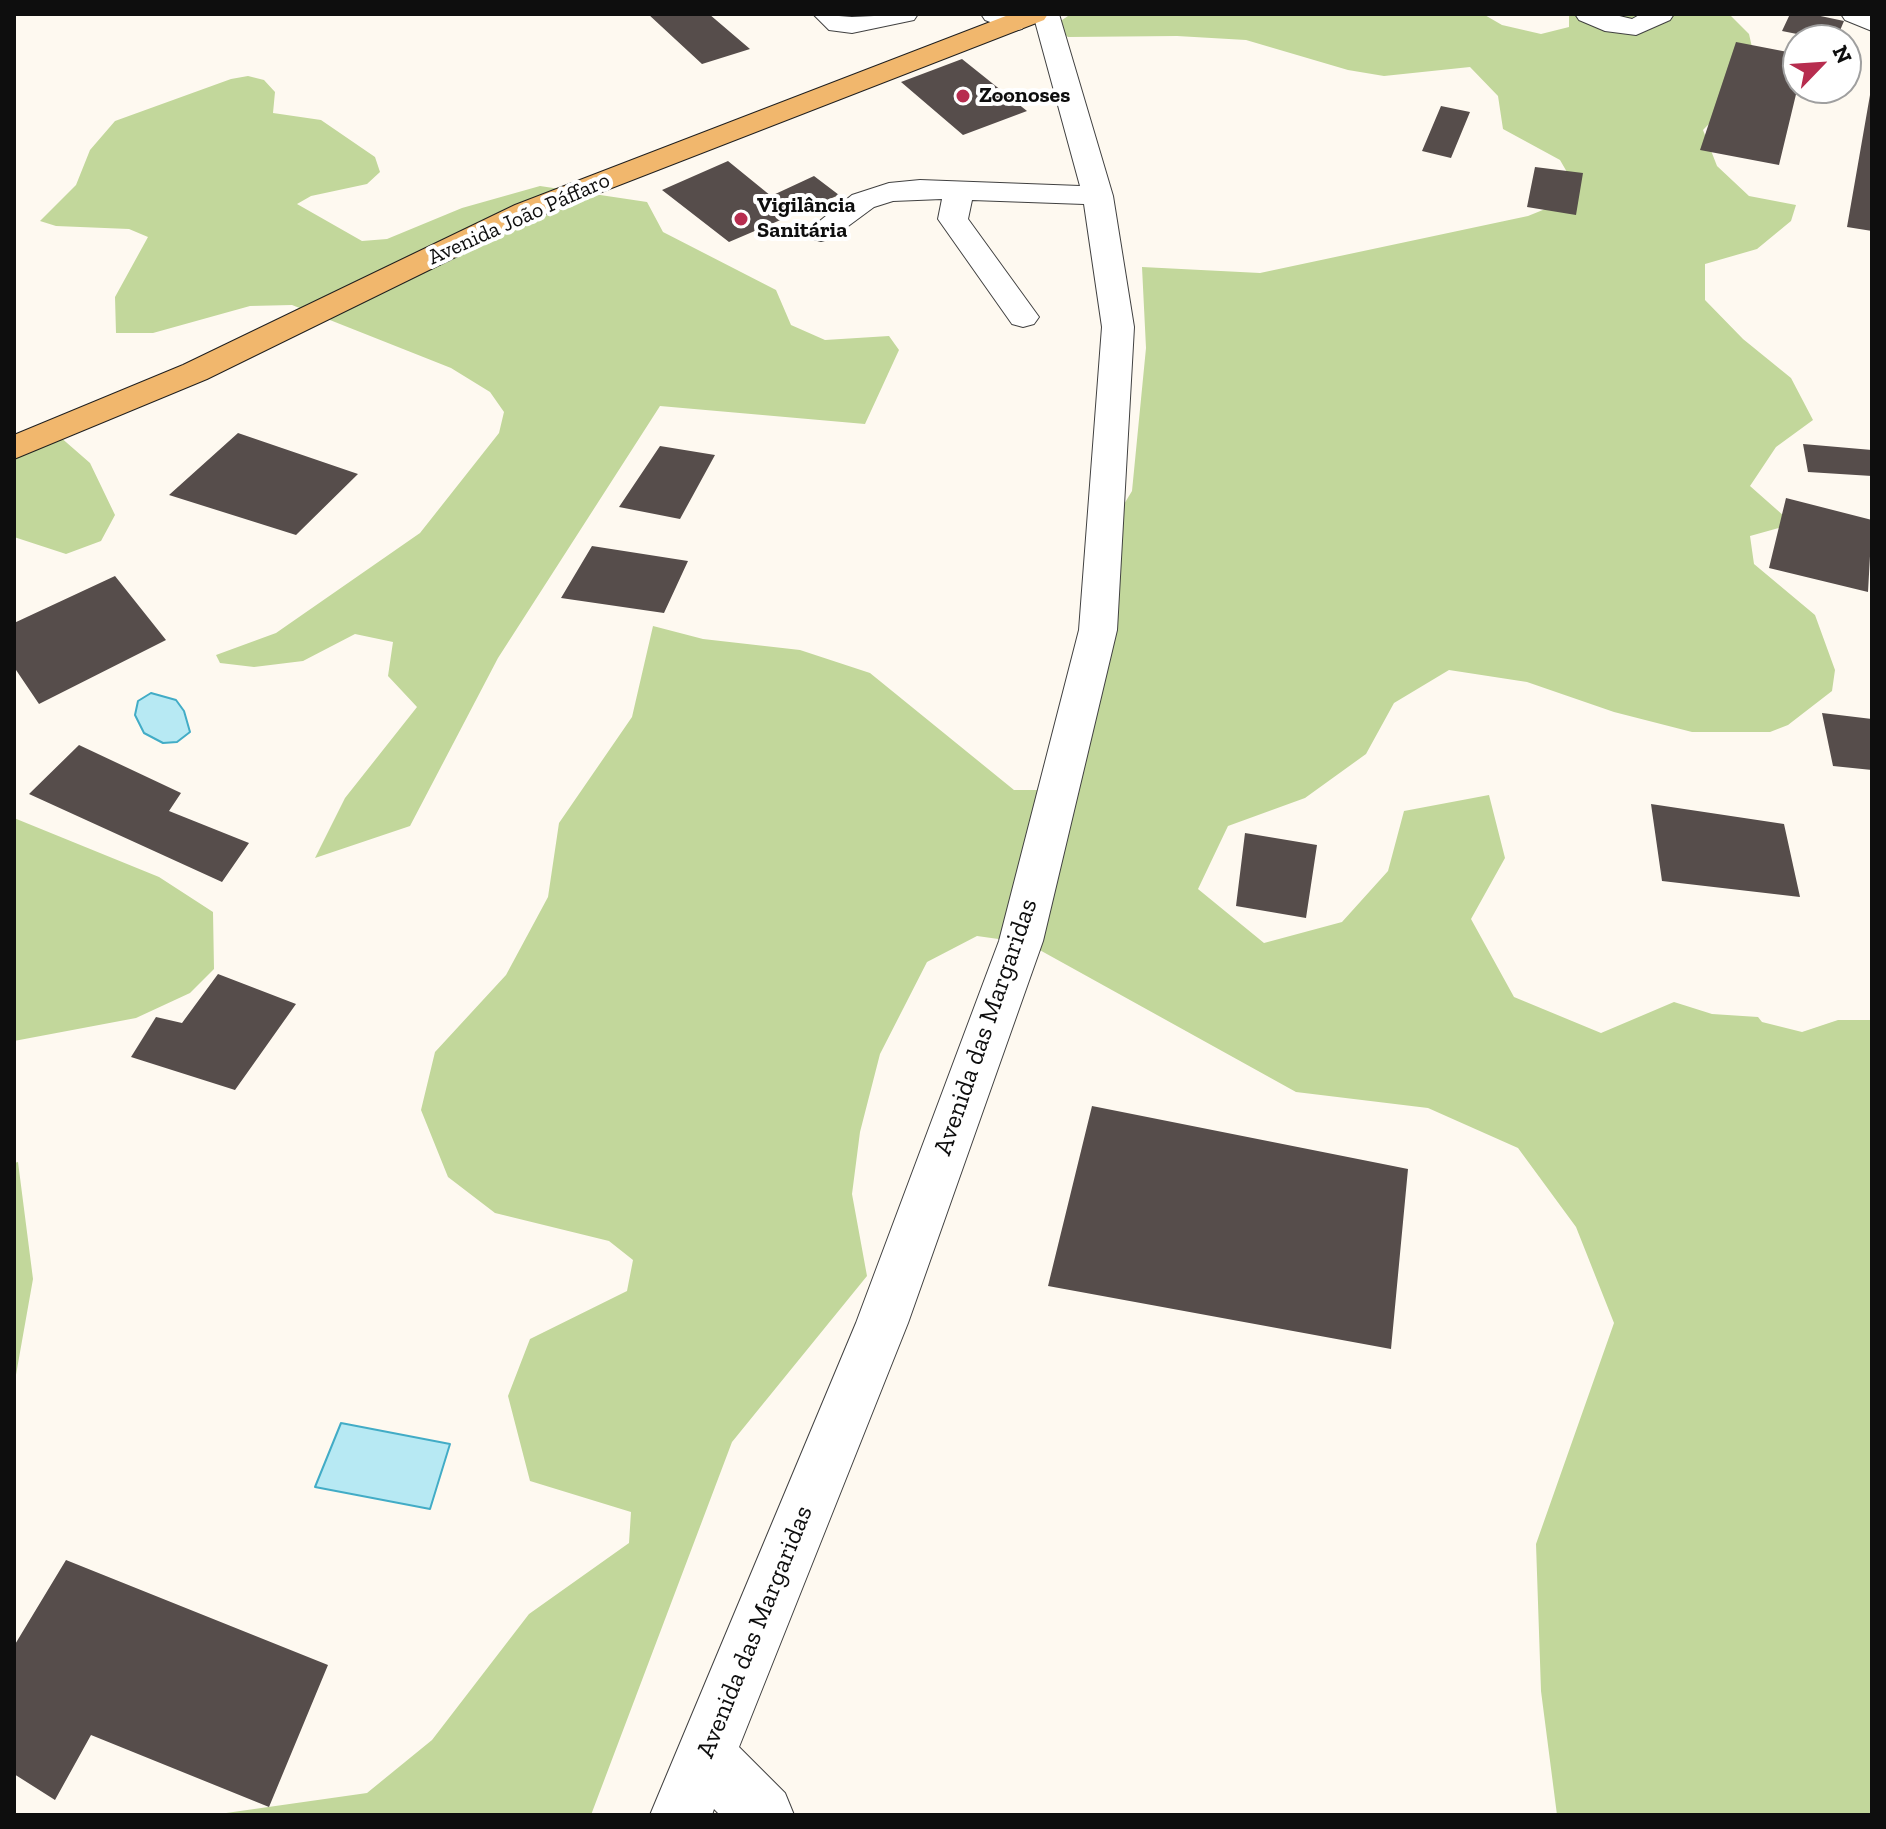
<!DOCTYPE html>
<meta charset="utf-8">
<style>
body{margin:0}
#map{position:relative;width:1886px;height:1829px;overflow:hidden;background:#fef9f0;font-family:"Zilla Slab",serif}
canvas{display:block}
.frame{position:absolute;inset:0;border:16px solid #0e0e0e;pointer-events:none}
.north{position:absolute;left:1782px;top:24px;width:80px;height:80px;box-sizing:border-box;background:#fff;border:2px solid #9f9f9f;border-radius:50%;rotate:65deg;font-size:22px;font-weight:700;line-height:32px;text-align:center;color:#0e0e0e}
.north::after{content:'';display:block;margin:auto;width:28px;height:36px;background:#b72d4f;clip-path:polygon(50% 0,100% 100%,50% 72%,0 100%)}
</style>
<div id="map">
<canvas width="1886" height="1829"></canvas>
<div class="frame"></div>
<div class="north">N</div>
</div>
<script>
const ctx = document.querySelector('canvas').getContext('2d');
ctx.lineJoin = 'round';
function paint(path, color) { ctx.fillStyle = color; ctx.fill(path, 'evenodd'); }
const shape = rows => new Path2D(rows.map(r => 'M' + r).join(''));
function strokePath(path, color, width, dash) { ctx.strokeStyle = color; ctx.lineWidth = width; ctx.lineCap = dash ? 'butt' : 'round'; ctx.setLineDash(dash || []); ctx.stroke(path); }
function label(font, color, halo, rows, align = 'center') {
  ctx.font = font + ' "Zilla Slab",serif'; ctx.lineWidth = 8; ctx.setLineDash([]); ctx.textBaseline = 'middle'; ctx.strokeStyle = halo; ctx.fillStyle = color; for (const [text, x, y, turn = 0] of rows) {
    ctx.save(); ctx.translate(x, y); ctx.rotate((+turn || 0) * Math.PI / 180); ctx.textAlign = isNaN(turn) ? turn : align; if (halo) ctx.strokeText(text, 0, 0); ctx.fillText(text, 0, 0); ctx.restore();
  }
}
paint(shape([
 [1071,14,1483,14,1502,25,1541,34,1569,27,1569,14,1729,14,1749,34,1754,56,1745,87,1703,130,1717,166,1749,196,1796,205,1791,221,1757,249,1705,264,1705,300,1743,339,1791,378,1813,420,1776,447,1750,486,1793,524,1750,536,1754,564,1815,615,1835,670,1832,691,1788,725,1770,732,1692,732,1614,712,1527,682,1449,670,1394,703,1366,754,1305,798,1228,826,1198,889,1264,943,1342,922,1388,871,1404,811,1489,795,1505,858,1471,919,1514,997,1601,1033,1674,1002,1712,1014,1758,1017,1762,1022,1802,1032,1838,1020,1872,1020,1872,1815,1557,1815,1541,1691,1536,1544,1614,1323,1576,1227,1518,1148,1428,1108,1296,1092,1027,943,977,936,927,962,880,1054,860,1132,852,1194,867,1276,732,1442,591,1815,212,1815,367,1793,432,1740,529,1614,629,1543,631,1512,530,1481,508,1396,530,1339,627,1291,633,1260,609,1241,495,1213,448,1177,421,1110,435,1052,506,975,548,897,559,823,632,717,653,626,703,639,800,650,870,673,1014,790,1037,790,1065,763,1104,537,1132,491,1146,348,1142,267,1260,273,1528,216,1565,201,1575,186,1560,160,1503,129,1498,96,1470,67,1384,76,1348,70,1246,40,1177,36,1068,37,1060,31,1062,20],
 [248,76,264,80,275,92,273,113,321,120,375,157,380,172,367,184,311,196,297,204,362,241,387,239,462,208,540,186,647,202,663,232,776,290,791,325,825,340,889,336,899,350,865,424,660,406,498,658,410,826,315,858,345,798,417,707,388,676,393,642,355,634,303,661,254,667,220,663,216,655,276,633,420,533,499,433,504,412,490,392,451,368,292,305,250,306,153,333,116,333,115,297,148,237,129,229,56,226,40,221,76,185,90,150,115,121,231,79],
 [51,429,90,463,115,515,101,541,66,554,14,537,14,450],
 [14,818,159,877,213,912,214,969,190,993,136,1018,14,1041],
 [18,1162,33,1279,14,1386,14,1163]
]), '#c2d79b');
const water = shape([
 [151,693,176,700,184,711,190,732,177,742,163,743,144,733,135,715,138,701,151,693],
 [341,1423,450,1444,430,1509,315,1487,341,1423]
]);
paint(water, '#b7e9f3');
strokePath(water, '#42acc6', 2);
paint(shape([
 [648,14,709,14,750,49,702,64],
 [1790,14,1811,14,1844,21,1836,40,1827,40,1782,31],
 [1736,42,1798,54,1798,86,1779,165,1700,150],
 [962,59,1027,111,963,135,901,82],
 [1870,95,1872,95,1872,231,1847,227],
 [1441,106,1470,112,1451,158,1422,151],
 [728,161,771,196,814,176,839,195,729,242,662,190],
 [1535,167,1583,173,1576,215,1527,207],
 [238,433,358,474,296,535,169,495],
 [1803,444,1872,450,1872,476,1808,472],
 [660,446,715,455,680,519,619,507],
 [1786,498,1872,520,1868,592,1769,568],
 [592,546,688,561,664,613,561,598],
 [115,576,166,640,39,704,14,667,14,623],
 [1822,713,1872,719,1872,770,1833,766],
 [79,745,181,793,169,811,249,843,222,882,29,794],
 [1651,804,1784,824,1800,897,1662,881],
 [1245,833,1317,845,1306,918,1236,906],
 [218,974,296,1004,235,1090,131,1057,156,1017,182,1023],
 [1092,1106,1408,1169,1391,1349,1048,1286],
 [66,1560,328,1665,269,1807,91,1735,55,1800,14,1774,14,1646]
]), '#564d4b');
const minor = shape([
 [813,14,852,17,918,14,914,20,852,33,829,30,813,14],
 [981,14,1015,14,1026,23,1022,29,1013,31,985,20,981,14],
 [1033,14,1059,14,1113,196,1134,327,1117,630,1043,941,908,1323,739,1747,785,1793,794,1815,720,1815,714,1809,712,1815,650,1815,856,1323,999,941,1079,630,1102,327,1084,204,972,200,968,219,1039,317,1034,324,1023,327,1012,324,938,219,942,199,893,201,874,207,832,238,821,241,810,238,806,232,852,195,889,183,920,180,1080,186,1033,14],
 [1575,14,1611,14,1632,19,1641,14,1674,14,1670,20,1636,35,1605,31,1579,20,1575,14],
 [1841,14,1872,14,1872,31,1845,20,1841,14]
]);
const major = shape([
 [1011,14,1048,14,1044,20,537,217,207,379,14,459,14,435,183,365,515,205,1011,14]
]);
strokePath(minor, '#414141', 2);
strokePath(major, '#1f1f1f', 2);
paint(minor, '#fff');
paint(major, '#f1b76d');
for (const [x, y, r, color] of [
 [963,96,8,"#b72d4f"],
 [741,219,8,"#b72d4f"]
]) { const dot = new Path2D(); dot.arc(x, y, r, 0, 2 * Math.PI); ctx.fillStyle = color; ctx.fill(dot); strokePath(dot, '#fff', 3); }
label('bold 22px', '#0e0e0e', '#fff', [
 ["Zoonoses",979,96],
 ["Vigilância",757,206],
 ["Sanitária",757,231]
], 'left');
label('22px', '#0e0e0e', '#fff', [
 ["Avenida João Páffaro",519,219,-24]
]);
label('26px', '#0e0e0e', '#fff', [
 ["Avenida das Margaridas",986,1027,-71],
 ["Avenida das Margaridas",755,1632,-68]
]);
</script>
